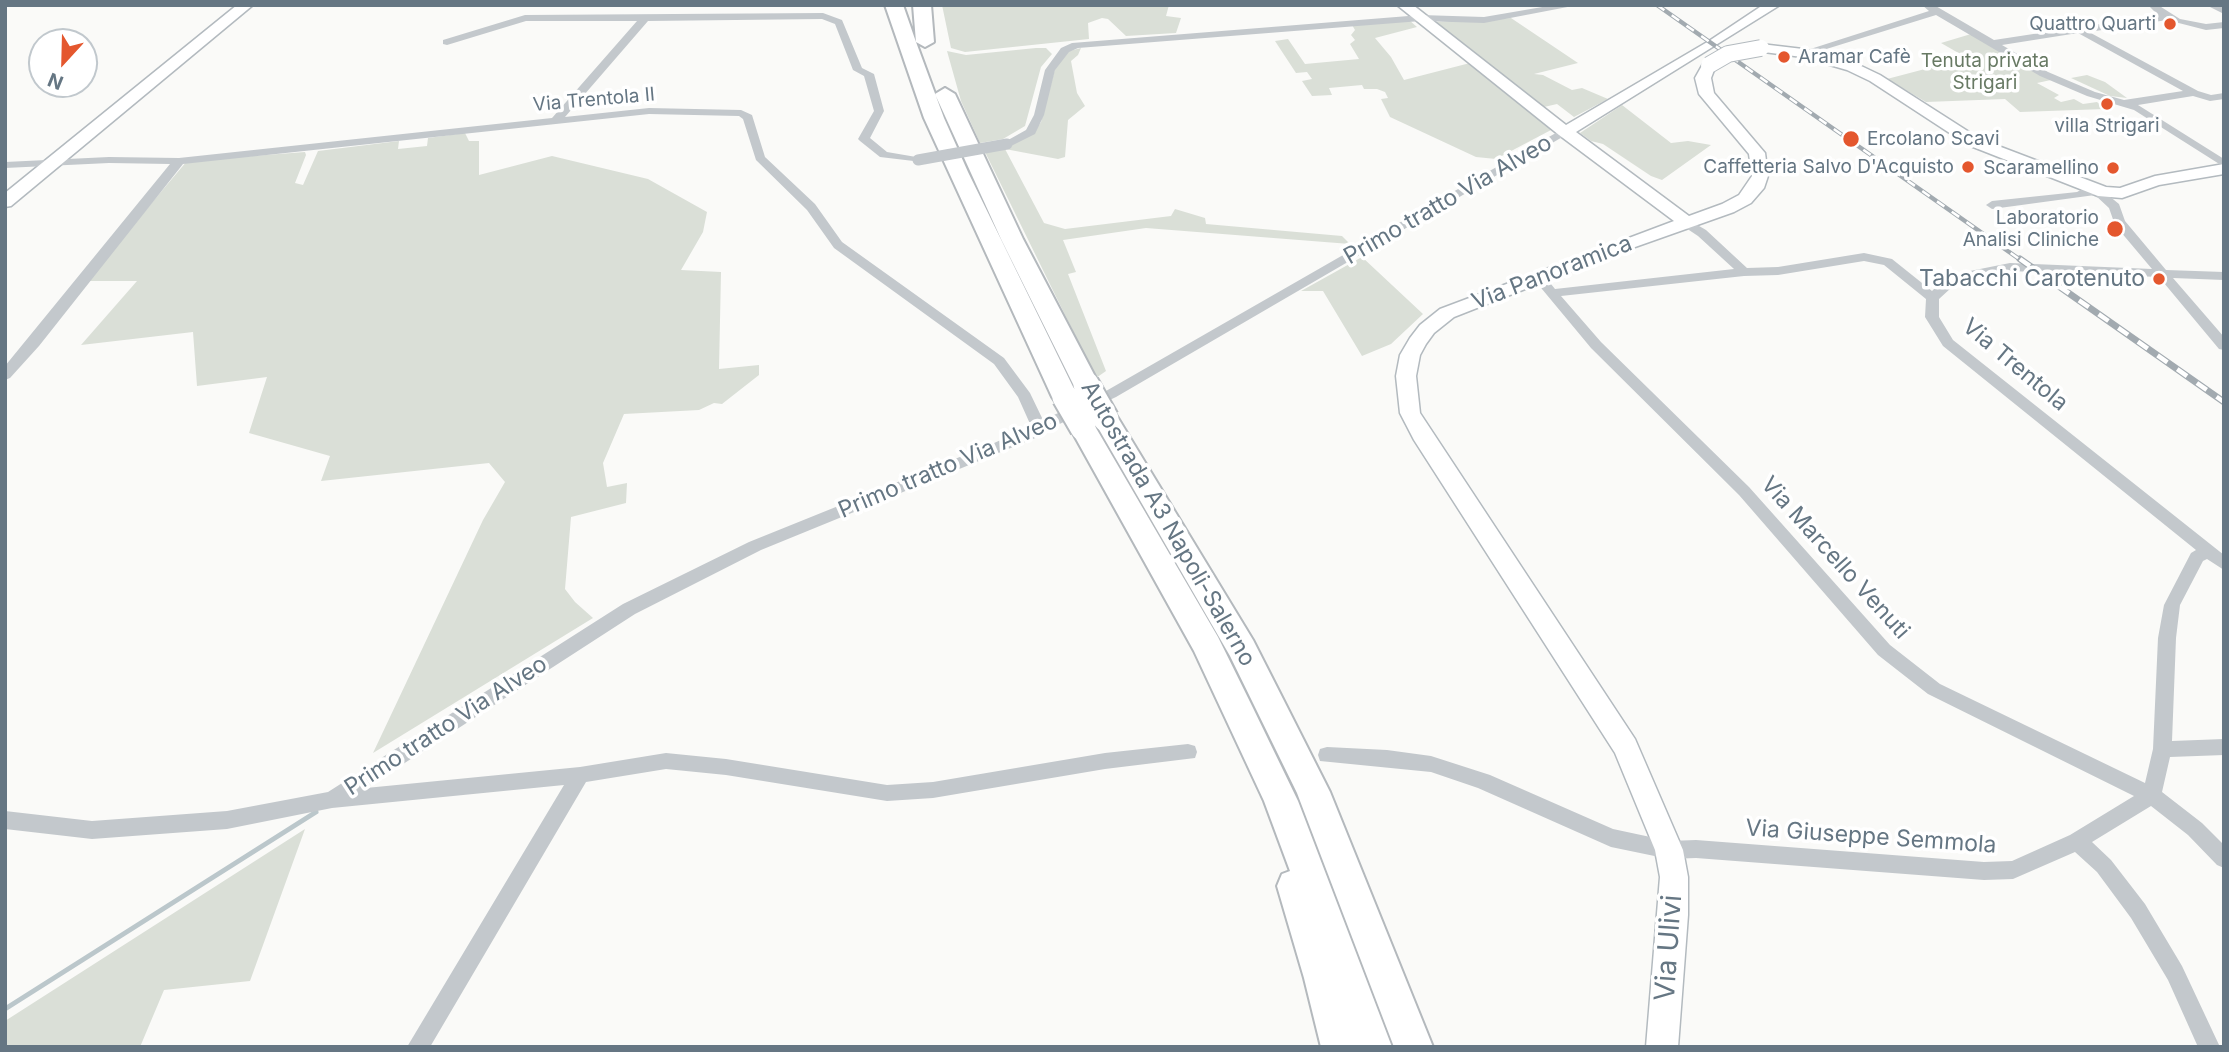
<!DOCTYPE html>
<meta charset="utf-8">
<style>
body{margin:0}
#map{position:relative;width:2229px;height:1052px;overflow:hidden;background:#fafaf8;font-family:Inter,sans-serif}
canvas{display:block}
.frame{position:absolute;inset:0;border:7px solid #657683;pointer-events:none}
.north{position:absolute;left:28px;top:28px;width:70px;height:70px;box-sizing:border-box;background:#fff;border:2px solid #c1c8cd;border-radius:50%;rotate:202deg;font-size:19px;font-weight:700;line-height:28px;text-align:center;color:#657683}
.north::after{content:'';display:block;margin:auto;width:24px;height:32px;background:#e4572e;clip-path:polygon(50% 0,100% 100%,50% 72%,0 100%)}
</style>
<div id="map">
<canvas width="2229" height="1052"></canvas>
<div class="frame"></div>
<div class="north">N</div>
</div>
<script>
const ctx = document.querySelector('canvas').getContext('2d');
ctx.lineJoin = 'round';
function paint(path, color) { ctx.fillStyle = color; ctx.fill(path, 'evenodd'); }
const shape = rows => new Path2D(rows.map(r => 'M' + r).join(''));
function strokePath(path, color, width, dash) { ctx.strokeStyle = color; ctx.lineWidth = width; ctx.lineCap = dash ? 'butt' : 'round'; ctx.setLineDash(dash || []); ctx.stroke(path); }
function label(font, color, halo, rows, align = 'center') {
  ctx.font = font + ' Inter,sans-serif'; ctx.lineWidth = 7; ctx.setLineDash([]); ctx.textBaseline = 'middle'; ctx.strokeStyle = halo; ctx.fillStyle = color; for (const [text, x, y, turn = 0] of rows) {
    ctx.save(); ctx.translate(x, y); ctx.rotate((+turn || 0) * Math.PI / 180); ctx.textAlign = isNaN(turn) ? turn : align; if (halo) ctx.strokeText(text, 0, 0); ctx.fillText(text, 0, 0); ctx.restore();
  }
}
paint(shape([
 [942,5,1169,5,1166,16,1181,18,1176,33,1126,36,1108,19,1102,18,1088,23,1089,39,965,52,951,48],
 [1511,18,1578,63,1534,74,1543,75,1572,90,1582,88,1608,99,1574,117,1557,104,1544,107,1435,22],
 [1409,20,1417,27,1375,38,1391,57,1404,80,1470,63,1551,127,1551,130,1496,159,1476,157,1390,117,1381,99,1388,98,1385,92,1377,89,1364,89,1362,85,1329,88,1332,95,1312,96,1302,81,1312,79,1307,72,1296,73,1275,41,1288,39,1305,64,1359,59,1350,44,1355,40,1351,35,1355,30,1352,25],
 [1971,34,2051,80,2037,83,2059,95,2054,98,2061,102,2074,99,2083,104,2097,102,2105,109,2020,112,2005,99,1926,102,1887,79,1963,59,1962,55,1941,43],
 [1036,48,1046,48,1052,54,1041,67,1025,126,1003,139,980,143,961,101,947,51,966,55],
 [1081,48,1078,55,1071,61,1077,93,1085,106,1068,120,1065,157,1058,159,1005,149,1044,223,1065,229,1171,216,1175,209,1205,218,1206,224,1342,236,1350,244,1146,228,1063,240,1076,272,1068,274,1106,371,1096,378,985,152,1034,132,1041,122,1056,65,1069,51],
 [2087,75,2105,82,2127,98,2110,96,2071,78],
 [1622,105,1671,143,1688,141,1711,145,1662,180,1651,176,1603,144,1591,141,1580,133],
 [465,133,469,141,479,141,479,175,552,156,648,179,707,212,703,232,681,270,721,272,719,369,759,365,759,375,722,404,714,403,699,410,624,414,603,463,607,487,627,483,626,503,571,517,565,589,575,602,593,618,373,753,483,520,505,482,489,463,321,481,330,456,249,433,267,377,197,386,193,332,81,345,137,281,86,281,187,161,305,152,306,155,295,183,303,185,318,151,399,141,398,149,427,146,428,138],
 [1362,257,1423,314,1391,344,1362,356,1323,291,1301,291],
 [305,829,250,981,164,990,140,1047,5,1047,5,1021]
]), '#dadfd7');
strokePath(shape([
 [5,1009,316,812]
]), '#bbc7cb', 5);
const secondary = shape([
 [237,5,253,5,11,206,5,207,5,193,237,5],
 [1397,5,1413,5,1566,125,1709,41,1763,5,1780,5,1576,132,1689,216,1722,204,1739,195,1752,176,1749,154,1699,94,1695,78,1704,62,1714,62,1716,65,1711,78,1714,93,1765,153,1768,176,1764,188,1751,203,1734,212,1604,258,1454,317,1434,333,1426,344,1420,355,1416,376,1420,413,1635,739,1683,850,1688,877,1688,915,1678,1047,1646,1047,1660,877,1655,850,1615,753,1414,440,1400,413,1396,376,1400,355,1410,338,1420,325,1440,309,1674,221,1559,135,1397,5],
 [1761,44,1803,49,1857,64,1880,75,1980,139,2106,187,2120,188,2155,176,2224,164,2224,174,2159,185,2122,198,2098,196,1968,145,1870,81,1847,70,1802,57,1756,51,1754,48,1756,45,1761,44]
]);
const highway = shape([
 [885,5,903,5,916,42,913,5,931,5,934,42,925,47,916,42,944,118,968,172,1078,397,1074,403,1065,406,1056,403,1052,397,924,118,885,5],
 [945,88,955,94,1023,239,1099,384,1095,390,1086,392,1077,390,1073,384,1001,239,935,94,945,88],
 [1106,410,1115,413,1253,640,1283,699,1330,792,1433,1047,1394,1047,1297,793,1230,656,1093,419,1097,413,1106,410],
 [1083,419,1092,422,1096,428,1218,637,1253,708,1298,801,1392,1047,1321,1047,1304,978,1277,886,1282,874,1290,871,1264,801,1194,651,1070,428,1074,422,1083,419]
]);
strokePath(secondary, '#b3babf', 3);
strokePath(highway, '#b4b9bd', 4);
paint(shape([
 [1554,5,1578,5,1484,23,1421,21,1078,48,1069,52,1055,70,1044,115,1035,134,1011,146,1001,144,1026,130,1034,115,1045,70,1061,48,1072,43,1421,15,1484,17,1554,5],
 [1922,5,1934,5,1994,40,2158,15,2148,5,2158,5,2180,19,2206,24,2224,22,2224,28,2206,30,2167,20,2089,32,2198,91,2211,95,2224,93,2224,99,2210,101,2193,96,2138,105,2224,159,2224,167,2134,110,2087,96,2040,76,1936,15,1807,55,1798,53,1929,11,1922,5],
 [2078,33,2183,91,2124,100,2095,92,2048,72,2002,45,2078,33],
 [2208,5,2224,7,2224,14,2210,7,2208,5],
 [823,13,842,20,862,68,874,74,884,111,870,138,887,152,922,158,922,162,880,157,860,141,858,139,874,111,864,76,853,70,835,24,822,19,648,21,565,117,649,108,741,110,752,115,765,157,815,204,842,242,1004,358,1030,393,1043,420,1106,391,1561,130,1571,132,1116,397,1047,430,1045,434,761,550,635,614,366,788,580,767,666,753,726,759,887,785,933,782,1105,753,1188,744,1195,746,1197,752,1195,758,1105,769,933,798,887,801,726,775,666,769,586,782,430,1047,407,1047,564,785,332,808,227,829,92,839,5,829,5,811,92,821,227,811,328,792,623,604,749,542,992,444,1031,426,1018,397,994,364,834,248,807,210,756,160,743,119,739,116,649,114,183,164,39,346,10,378,5,380,5,366,170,164,109,163,5,168,5,162,109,157,179,158,552,118,637,21,526,21,447,45,443,44,443,40,525,15,823,13],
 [2093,183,2119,204,2125,221,2166,270,2224,272,2224,280,2173,278,2224,337,2224,350,2219,349,2159,277,2010,271,1969,279,1951,288,1939,299,1939,317,1953,340,2224,555,2224,570,2207,559,2203,561,2180,605,2176,638,2172,741,2224,739,2224,755,2170,757,2162,792,2202,823,2224,845,2224,868,2217,865,2188,835,2151,806,2092,842,2111,860,2145,904,2182,966,2220,1047,2198,1047,2168,980,2131,918,2097,872,2075,852,2013,879,1984,880,1696,858,1669,859,1611,847,1478,788,1431,772,1320,761,1318,755,1320,749,1327,747,1387,750,1431,756,1490,775,1613,829,1669,841,1696,840,1984,862,2012,861,2070,835,2134,796,1928,694,1878,655,1739,495,1591,348,1532,277,1538,273,1543,274,1555,289,1734,269,1698,236,1683,226,1683,220,1687,219,1706,230,1747,268,1778,267,1864,253,1892,259,1932,291,1941,282,1960,273,2010,263,2152,269,2115,225,2109,208,2095,195,1992,209,1986,205,1992,201,2077,192,2093,183],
 [1864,261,1884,265,1926,299,1925,317,1943,346,2196,550,2191,553,2164,605,2158,638,2153,749,2145,783,1940,684,1890,645,1749,487,1601,342,1561,296,1744,276,1778,275,1864,261]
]), '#c3c8cc');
paint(secondary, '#fff');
paint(highway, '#fff');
const railFar1 = shape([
 [1657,5,2022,261]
]);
const rail = shape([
 [2020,259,2224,402]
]);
strokePath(railFar1, '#a2aab0', 4.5);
strokePath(rail, '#a2aab0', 7);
strokePath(railFar1, '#fff', 2.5, [9]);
strokePath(rail, '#fff', 4.5, [12]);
const secondaryBridge = shape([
 [1709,65,1728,54,1761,48]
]);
const highwayBridge = shape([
 [1086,384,1106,419],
 [1065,397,1083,428]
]);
strokePath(secondaryBridge, '#b3babf', 18, []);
strokePath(highwayBridge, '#b4b9bd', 29, []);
strokePath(shape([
 [918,160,1007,144]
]), '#c3c8cc', 11);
strokePath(secondaryBridge, '#fff', 16);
strokePath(highwayBridge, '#fff', 25);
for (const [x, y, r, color] of [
 [2170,24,7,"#e4572e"],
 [1784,57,7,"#e4572e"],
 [2107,104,7,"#e4572e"],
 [1851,139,9,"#e4572e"],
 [1968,167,7,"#e4572e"],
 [2113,168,7,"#e4572e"],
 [2115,229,9,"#e4572e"],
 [2159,279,7,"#e4572e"]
]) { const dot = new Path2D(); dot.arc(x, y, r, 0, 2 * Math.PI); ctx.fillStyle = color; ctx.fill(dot); strokePath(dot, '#fff', 2.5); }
label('19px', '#657683', '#fff', [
 ["Quattro Quarti",2156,24],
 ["Aramar Cafè",1798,57,"left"],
 ["villa Strigari",2107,126,"center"],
 ["Ercolano Scavi",1867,139,"left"],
 ["Caffetteria Salvo D'Acquisto",1954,167],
 ["Scaramellino",2099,168],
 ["Laboratorio",2099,218],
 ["Analisi Cliniche",2099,240]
], 'right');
label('19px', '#687a64', '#fff', [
 ["Tenuta privata",1985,61],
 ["Strigari",1985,83]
]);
label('19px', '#657683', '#fff', [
 ["Via Trentola II",594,100,-5]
]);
label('23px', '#657683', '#fff', [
 ["Primo tratto Via Alveo",1448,200,-30],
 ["Via Panoramica",1552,273,-21],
 ["Via Trentola",2015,365,40],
 ["Primo tratto Via Alveo",948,466,-23],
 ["Autostrada A3 Napoli-Salerno",1168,524,60],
 ["Via Marcello Venuti",1835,558,48],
 ["Primo tratto Via Alveo",446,726,-33],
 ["Via Giuseppe Semmola",1871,837,4]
]);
label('23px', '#657683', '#fff', [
 ["Tabacchi Carotenuto",2145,279]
], 'right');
label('28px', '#657683', '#fff', [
 ["Via Ulivi",1669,948,-86]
]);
</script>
